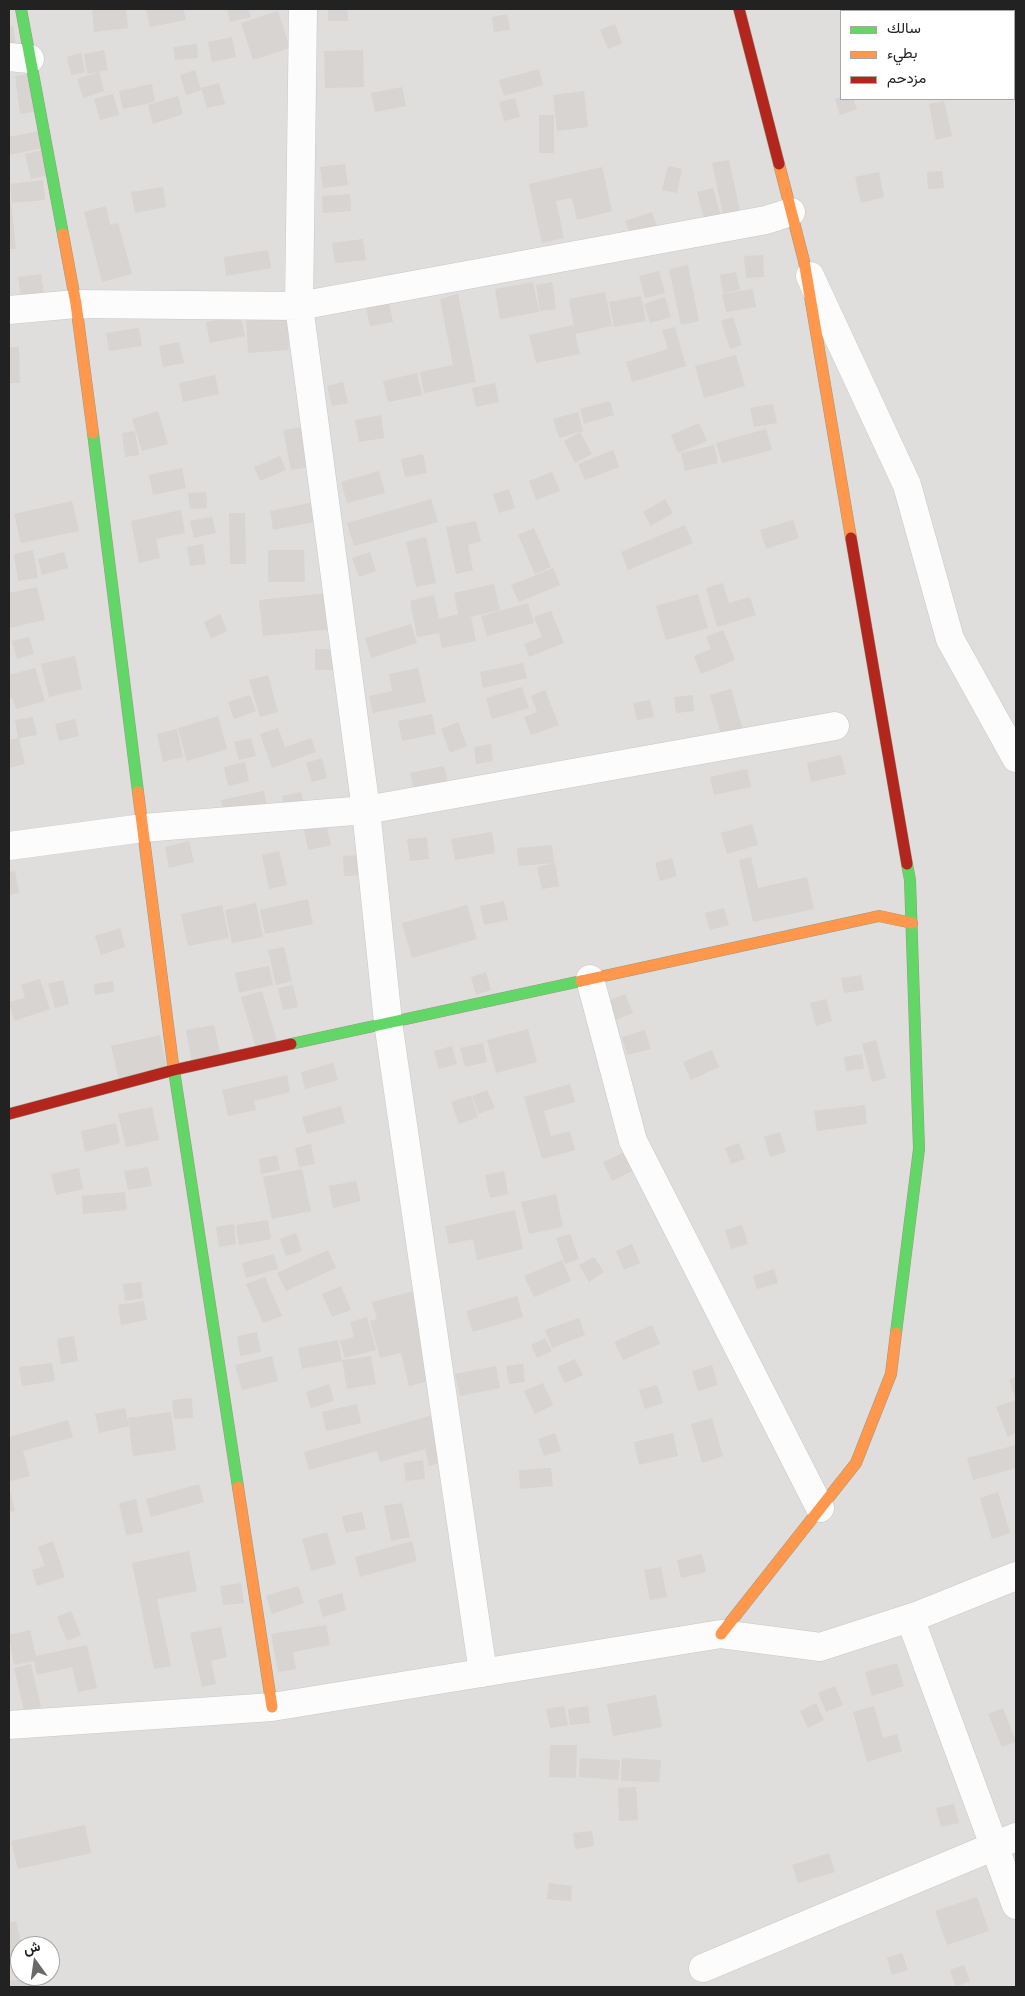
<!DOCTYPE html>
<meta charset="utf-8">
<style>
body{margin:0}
#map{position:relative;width:1025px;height:1996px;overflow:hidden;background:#f0eeeb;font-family:"Golos Text",Vazirmatn,sans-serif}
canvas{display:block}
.frame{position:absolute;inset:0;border:10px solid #222;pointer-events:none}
.legend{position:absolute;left:840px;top:10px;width:175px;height:90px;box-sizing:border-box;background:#fff;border:1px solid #a7a7a7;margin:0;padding:6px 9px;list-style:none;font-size:15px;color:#222}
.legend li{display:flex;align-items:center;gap:10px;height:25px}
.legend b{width:25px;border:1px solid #a7a7a7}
.north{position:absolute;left:10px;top:1936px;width:50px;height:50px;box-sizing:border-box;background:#fff;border:1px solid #a7a7a7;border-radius:50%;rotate:346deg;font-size:14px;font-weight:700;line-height:20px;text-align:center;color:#222}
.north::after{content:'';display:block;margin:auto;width:18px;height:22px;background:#6a6968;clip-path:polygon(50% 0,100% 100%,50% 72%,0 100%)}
</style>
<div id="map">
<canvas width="1025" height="1996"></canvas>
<div class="frame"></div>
<ul class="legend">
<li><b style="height:6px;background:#63d668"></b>سالك</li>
<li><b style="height:6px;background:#ff974d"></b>بطيء</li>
<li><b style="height:6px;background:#b3261e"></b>مزدحم</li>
</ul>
<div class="north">ش</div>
</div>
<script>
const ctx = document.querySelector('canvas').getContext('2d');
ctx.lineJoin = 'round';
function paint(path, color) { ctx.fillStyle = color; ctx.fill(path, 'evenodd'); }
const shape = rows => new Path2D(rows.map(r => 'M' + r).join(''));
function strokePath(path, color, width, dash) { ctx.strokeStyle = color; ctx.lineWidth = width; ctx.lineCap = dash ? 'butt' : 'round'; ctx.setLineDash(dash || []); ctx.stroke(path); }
paint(shape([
 [9,9,1016,9,1016,1987,9,1987],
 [841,11,1014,11,1014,99,841,99],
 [20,1946,50,1946,50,1976,20,1976]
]), '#dfdedc');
paint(shape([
 [92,9,126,9,128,28,94,32],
 [146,9,183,9,186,20,150,27],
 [227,9,248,9,251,17,230,22],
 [328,9,347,9,348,21,328,21],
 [278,11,290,48,253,60,241,23],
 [507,14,510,30,494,32,492,17],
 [615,24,622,43,608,49,600,30],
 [9,26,13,26,17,50,9,52],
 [232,37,236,57,212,62,208,42],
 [197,44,198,58,175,60,173,47],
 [104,50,108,70,87,74,84,54],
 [363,50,364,87,325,88,324,51],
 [81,53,85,72,71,75,67,57],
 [539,69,543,85,504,96,499,80],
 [195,70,201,90,186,95,180,75],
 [99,72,104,91,83,98,77,79],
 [33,73,39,111,20,114,15,76],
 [219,83,225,104,207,108,201,88],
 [152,84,155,102,123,109,119,91],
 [402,87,406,106,375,112,371,93],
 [584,91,588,127,557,131,553,95],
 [113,94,119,115,100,120,94,99],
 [178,96,183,114,153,124,148,105],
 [841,97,841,99,853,99,857,109,840,115,835,99],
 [515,98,520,117,504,121,499,102],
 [944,101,952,136,936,140,929,104],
 [539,115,554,115,554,153,539,153],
 [39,131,43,148,9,155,9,137],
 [43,150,49,175,31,179,25,154],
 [729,160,741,216,724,219,712,163],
 [345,164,348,185,323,188,320,167],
 [668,166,682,169,677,193,662,190],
 [602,167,612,211,577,220,572,198,556,201,564,238,542,243,529,184],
 [942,171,944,188,928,189,927,172],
 [879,172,884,197,861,203,855,177],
 [43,180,45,200,12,203,10,184],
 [163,187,166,207,135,213,131,192],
 [713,188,721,217,705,222,697,192],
 [350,194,351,211,323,213,322,196],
 [9,203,11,203,16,249,9,249],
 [106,206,110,225,118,223,132,274,102,282,84,212],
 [652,212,657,227,631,236,625,221],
 [363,239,366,260,335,263,332,243],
 [268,250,271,268,226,276,224,257],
 [763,255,764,277,746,278,744,256],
 [688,265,699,321,681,325,669,269],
 [659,271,665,293,645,298,639,276],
 [736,272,740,290,723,293,720,275],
 [41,274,44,294,21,297,18,277],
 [533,282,539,312,500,319,495,289],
 [552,282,556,309,540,311,536,285],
 [753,289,756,307,726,312,722,294],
 [605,292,612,326,575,334,569,299],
 [458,294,476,382,424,393,420,372,453,365,440,299],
 [641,296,646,321,614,327,609,302],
 [665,297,671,317,650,323,644,304],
 [389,302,393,322,370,326,366,307],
 [240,315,245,336,210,343,206,322],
 [287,315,289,350,248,353,246,317],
 [733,317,742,345,730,349,721,321],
 [573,325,580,354,536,363,529,335],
 [675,327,686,366,632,382,626,362,668,349,662,330],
 [139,328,142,346,109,351,106,333],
 [179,342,184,363,163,367,159,346],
 [9,347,19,347,20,383,9,383],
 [736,355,745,386,704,398,695,366],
 [417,373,422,395,388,402,383,381],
 [215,375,219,394,183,402,179,383],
 [343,382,348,403,332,406,327,386],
 [495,383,499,402,476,407,472,388],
 [610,401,614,415,584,424,580,409],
 [773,404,777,423,754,427,750,408],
 [158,411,168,444,142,451,132,419],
 [578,412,583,431,559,438,553,419],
 [381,415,384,438,359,442,355,420],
 [699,423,707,441,678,453,671,435],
 [301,427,309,467,291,470,283,430],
 [766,429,772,450,722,463,716,443],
 [135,431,139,455,125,457,122,433],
 [580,432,592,454,575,463,564,441],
 [714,445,718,463,685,471,681,453],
 [613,450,619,467,585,480,578,464],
 [423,454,427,473,405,477,401,459],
 [280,456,286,470,260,481,254,467],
 [182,468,186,488,153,495,149,475],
 [379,471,385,493,347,503,341,482],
 [552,472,560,491,536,500,529,481],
 [509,489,515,508,499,513,493,494],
 [206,492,207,508,190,509,188,493],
 [431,499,438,522,354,546,347,523],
 [665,499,673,513,651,526,643,512],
 [72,501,79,531,21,543,14,514],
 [315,502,319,521,273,530,270,511],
 [181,510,185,533,156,539,160,558,139,563,131,521],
 [229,513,245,513,246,564,230,564],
 [212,517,216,533,194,538,190,521],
 [793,520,799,538,766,549,760,530],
 [476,521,481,541,468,545,473,570,456,574,446,527],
 [685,525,693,543,628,570,621,552],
 [534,528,551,567,535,574,518,535],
 [426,537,436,583,416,587,406,542],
 [203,544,206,564,190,566,187,547],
 [33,550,38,578,18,581,14,554],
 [268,550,304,550,305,582,268,582],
 [64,552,68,568,42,575,38,559],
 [370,552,376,571,359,577,352,558],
 [553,568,560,585,519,602,511,585],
 [723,583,729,603,750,597,756,615,717,627,706,588],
 [494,584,500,610,471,617,476,641,442,648,439,633,417,637,410,601,434,595,439,619,458,614,454,593],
 [37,587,45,620,9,628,9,593],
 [329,593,333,629,263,636,259,600],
 [698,594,708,628,666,640,656,606],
 [528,603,534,623,487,636,481,616],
 [551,611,564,643,529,657,524,644,542,637,534,617],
 [220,614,227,631,211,639,204,622],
 [411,624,417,643,371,658,365,638],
 [723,630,735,660,701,674,694,656,711,649,706,637],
 [29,637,34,654,17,659,12,641],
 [315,649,335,649,335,670,315,670],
 [75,656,82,689,49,697,41,664],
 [523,663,527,678,483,688,480,672],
 [35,668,45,701,16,709,12,697,9,698,9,675],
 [418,668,426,702,373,713,369,696,392,691,389,674],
 [268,675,278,712,260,717,249,680],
 [522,687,529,708,492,719,486,698],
 [731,689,745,737,723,742,710,695],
 [545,690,559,725,531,735,524,717,537,712,531,696],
 [250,695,256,711,234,719,228,702],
 [693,695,694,711,676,713,674,697],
 [650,700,654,717,637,720,633,703],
 [432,714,436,734,402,741,398,721],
 [218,716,227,749,187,761,178,728],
 [33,717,37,735,19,738,25,764,9,768,9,740,18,738,15,720],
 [75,719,79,736,59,741,55,724],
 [458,722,467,746,450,753,441,729],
 [278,728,285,747,311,738,316,752,272,768,260,734],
 [177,729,183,757,163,762,157,734],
 [251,738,256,756,239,760,234,742],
 [491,744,493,761,476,764,474,747],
 [841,755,846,774,811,782,807,763],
 [322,758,327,778,312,782,306,763],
 [245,762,249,781,228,786,224,767],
 [444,766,448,784,414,791,410,773],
 [747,769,751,787,714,795,710,777],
 [264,791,267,807,225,817,221,800],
 [301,792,306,812,287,816,282,796],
 [752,824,758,845,727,854,721,833],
 [326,825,331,845,308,850,304,830],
 [492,832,495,853,455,860,451,839],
 [427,837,429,859,410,861,407,839],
 [189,841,194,862,169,868,165,847],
 [552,845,554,863,519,866,517,848],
 [279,851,287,885,269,889,262,855],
 [360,855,361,875,344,876,343,856],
 [751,857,758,888,807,877,814,909,753,922,739,860],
 [672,858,677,876,660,881,655,863],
 [555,863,559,886,542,889,537,867],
 [15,871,19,893,9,895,9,872],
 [308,899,313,924,265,934,260,910],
 [504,901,508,920,484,925,480,906],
 [256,903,263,937,232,943,225,910],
 [222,905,229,938,188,946,181,914],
 [467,905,477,939,412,958,402,923],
 [724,908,729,925,710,930,705,913],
 [120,928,125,947,101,955,95,936],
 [284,947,292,981,276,985,268,950],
 [269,966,273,985,239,993,235,973],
 [486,972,491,990,476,995,471,977],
 [861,975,864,990,844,993,841,978],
 [40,979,50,1009,14,1021,9,1002,25,998,21,985],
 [63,980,69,1004,55,1008,48,984],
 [113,981,114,992,95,995,94,984],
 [293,985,298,1007,283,1010,278,988],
 [262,991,278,1044,257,1051,241,997],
 [625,994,633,1013,616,1020,608,1001],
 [826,999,832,1021,816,1026,810,1003],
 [214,1025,221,1057,192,1063,186,1030],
 [528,1029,537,1062,496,1073,487,1040],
 [645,1030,651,1049,627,1055,622,1037],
 [160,1035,168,1073,120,1084,111,1046],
 [876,1040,886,1078,872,1082,862,1044],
 [483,1043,487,1062,465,1067,460,1048],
 [452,1046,457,1064,439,1069,434,1051],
 [712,1050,719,1067,691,1080,683,1062],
 [862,1054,864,1069,846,1071,844,1057],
 [333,1063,338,1080,305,1089,301,1072],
 [287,1075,290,1092,254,1101,256,1110,228,1116,222,1090],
 [570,1084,575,1102,544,1111,551,1136,570,1131,575,1150,542,1159,524,1097],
 [487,1090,495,1108,479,1114,472,1096],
 [471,1095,478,1117,459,1124,451,1102],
 [865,1105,867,1124,817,1131,814,1111],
 [341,1106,345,1123,307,1134,302,1117],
 [152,1107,159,1140,126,1147,118,1114],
 [116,1123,120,1143,85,1152,81,1131],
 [780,1132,786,1152,770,1157,764,1137],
 [739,1143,745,1159,731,1164,725,1148],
 [311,1144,315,1164,299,1167,295,1148],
 [625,1152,634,1170,612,1181,603,1162],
 [277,1155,280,1170,261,1174,259,1159],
 [148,1167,152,1186,128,1190,124,1171],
 [79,1168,83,1189,56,1195,51,1174],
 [302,1169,311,1211,272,1219,263,1177],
 [504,1171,508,1194,490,1198,485,1175],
 [356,1181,361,1201,333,1208,329,1186],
 [125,1192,127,1210,83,1214,82,1196],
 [556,1194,563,1227,529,1234,521,1202],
 [515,1210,523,1249,477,1260,473,1239,449,1244,445,1226],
 [268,1220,271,1239,239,1245,236,1225],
 [234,1224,236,1244,219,1247,216,1227],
 [742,1225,748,1244,731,1249,725,1230],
 [296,1233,302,1251,286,1256,280,1239],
 [570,1234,579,1259,565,1264,556,1238],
 [632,1244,640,1263,624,1270,616,1251],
 [328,1250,336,1268,286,1291,277,1273],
 [274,1254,278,1269,246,1278,242,1263],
 [594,1257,604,1272,589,1282,579,1265],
 [562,1260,571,1281,534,1297,524,1276],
 [774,1269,778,1283,757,1289,753,1276],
 [265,1277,282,1316,263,1323,246,1284],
 [141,1282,143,1298,125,1301,123,1284],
 [341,1286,351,1310,332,1317,322,1294],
 [418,1290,432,1345,421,1348,429,1381,409,1386,401,1353,380,1358,370,1321,377,1319,372,1302],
 [517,1296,523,1317,473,1332,466,1311],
 [144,1301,147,1320,121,1325,118,1305],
 [367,1317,376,1350,345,1358,340,1341,354,1337,350,1322],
 [579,1318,585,1335,552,1348,545,1330],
 [652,1325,660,1344,623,1360,614,1342],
 [257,1332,261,1352,240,1356,237,1336],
 [74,1336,78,1361,61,1364,57,1339],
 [545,1338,552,1351,537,1358,531,1345],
 [338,1340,342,1361,302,1369,298,1348],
 [272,1356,278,1381,242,1390,235,1365],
 [371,1356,376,1384,347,1389,342,1360],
 [575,1359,583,1375,565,1383,557,1367],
 [52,1363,55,1381,22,1386,19,1367],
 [523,1364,525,1382,509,1384,506,1366],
 [712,1365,718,1385,698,1391,692,1371],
 [496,1366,500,1388,460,1396,455,1374],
 [1016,1377,1016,1433,1008,1437,996,1407,1016,1400,1009,1380],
 [543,1383,553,1405,535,1414,524,1391],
 [329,1384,334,1401,311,1408,306,1392],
 [657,1385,663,1403,645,1409,639,1390],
 [192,1398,193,1418,174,1419,172,1400],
 [357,1404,361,1423,326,1431,322,1412],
 [125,1408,129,1426,99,1433,95,1414],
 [171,1412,176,1450,133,1456,128,1418],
 [433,1415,446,1461,429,1466,425,1449,380,1462,377,1451,309,1470,304,1452],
 [712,1418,723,1456,702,1463,691,1424],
 [68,1420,73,1437,23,1451,30,1476,11,1481,9,1474,9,1437],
 [555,1433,561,1451,544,1456,538,1439],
 [673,1433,678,1456,639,1465,634,1442],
 [1016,1445,1016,1468,973,1480,967,1458],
 [423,1460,425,1479,406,1481,404,1463],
 [551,1468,553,1486,520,1489,519,1470],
 [199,1484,204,1502,151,1517,146,1499],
 [9,1488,15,1511,9,1512],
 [998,1492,1010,1533,992,1539,980,1498],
 [136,1499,143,1532,126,1535,119,1503],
 [402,1503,410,1537,391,1541,384,1506],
 [362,1512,366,1529,346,1533,342,1516],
 [327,1532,336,1564,311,1571,302,1539],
 [53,1541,65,1577,37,1586,32,1570,45,1566,38,1547],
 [412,1541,417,1561,360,1577,355,1557],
 [189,1551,197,1591,157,1599,171,1666,154,1669,132,1563],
 [702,1554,706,1572,681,1578,677,1560],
 [661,1567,667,1597,650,1600,644,1570],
 [241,1583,244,1603,223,1605,220,1586],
 [298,1586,304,1603,272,1614,266,1596],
 [342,1593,346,1610,323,1617,318,1600],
 [71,1611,81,1635,67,1641,57,1617],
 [326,1625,330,1645,293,1652,296,1669,278,1672,271,1634],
 [221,1627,227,1657,211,1661,216,1684,202,1687,190,1633],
 [30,1630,36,1656,87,1645,97,1688,78,1692,72,1667,37,1675,34,1661,14,1665,9,1635],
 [897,1663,904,1686,872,1696,865,1672],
 [31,1664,41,1707,24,1710,14,1668],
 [835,1686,843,1705,826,1712,818,1693],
 [656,1695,662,1727,613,1736,607,1704],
 [816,1703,824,1720,808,1728,800,1711],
 [564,1706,568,1725,550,1728,546,1709],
 [588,1706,590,1723,570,1725,568,1709],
 [874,1706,883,1738,897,1734,902,1751,867,1762,853,1712],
 [1003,1708,1016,1742,1002,1747,988,1714],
 [550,1745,577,1745,576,1778,549,1777],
 [580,1758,620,1760,618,1780,579,1777],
 [622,1758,661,1760,659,1782,621,1781],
 [636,1787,638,1820,619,1821,618,1788],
 [954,1804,959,1823,941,1827,936,1808],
 [85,1825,91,1853,18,1869,11,1841],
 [592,1831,594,1846,575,1849,573,1833],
 [829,1853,835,1872,798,1883,792,1865],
 [549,1883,572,1886,571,1901,547,1899],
 [977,1897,989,1931,947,1945,935,1911],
 [16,1921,22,1946,20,1946,20,1956,9,1958,9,1923],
 [902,1953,908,1970,892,1975,887,1958],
 [964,1965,970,1981,956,1987,950,1970],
 [30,1979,31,1987,9,1987,9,1981]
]), '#d7d4d2');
const street = shape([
 [303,9,299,306,366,810,388,1022,483,1673],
 [9,57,30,59],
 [810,276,907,485,950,639,1016,758],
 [9,310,76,304,299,306,766,220,791,212],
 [9,846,143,828,366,810,835,726],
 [590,979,633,1141,820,1508],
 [910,1618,1016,1905],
 [9,1725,272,1707,721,1634,820,1647,919,1615,1016,1576],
 [703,1968,1016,1837]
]);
const fast = shape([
 [21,9,63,234],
 [93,433,138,792],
 [291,1044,581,981],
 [173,1064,238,1487],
 [896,1333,919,1149,910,880,907,864]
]);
const slow = shape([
 [779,164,804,261,851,538],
 [63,234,76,304,93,433],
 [138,792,173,1064],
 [581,981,879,916,912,923],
 [238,1487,272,1707],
 [721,1634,856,1463,891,1374,896,1333]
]);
const jam = shape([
 [739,9,779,164],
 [851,538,907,864],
 [9,1114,174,1070,291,1044]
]);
strokePath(street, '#c9c8c7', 29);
strokePath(fast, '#999a82', 12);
strokePath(slow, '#999a82', 12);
strokePath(jam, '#999a82', 12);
strokePath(street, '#fdfcfc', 28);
strokePath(fast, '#63d668', 11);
strokePath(slow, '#ff974d', 11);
strokePath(jam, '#b3261e', 11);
</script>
